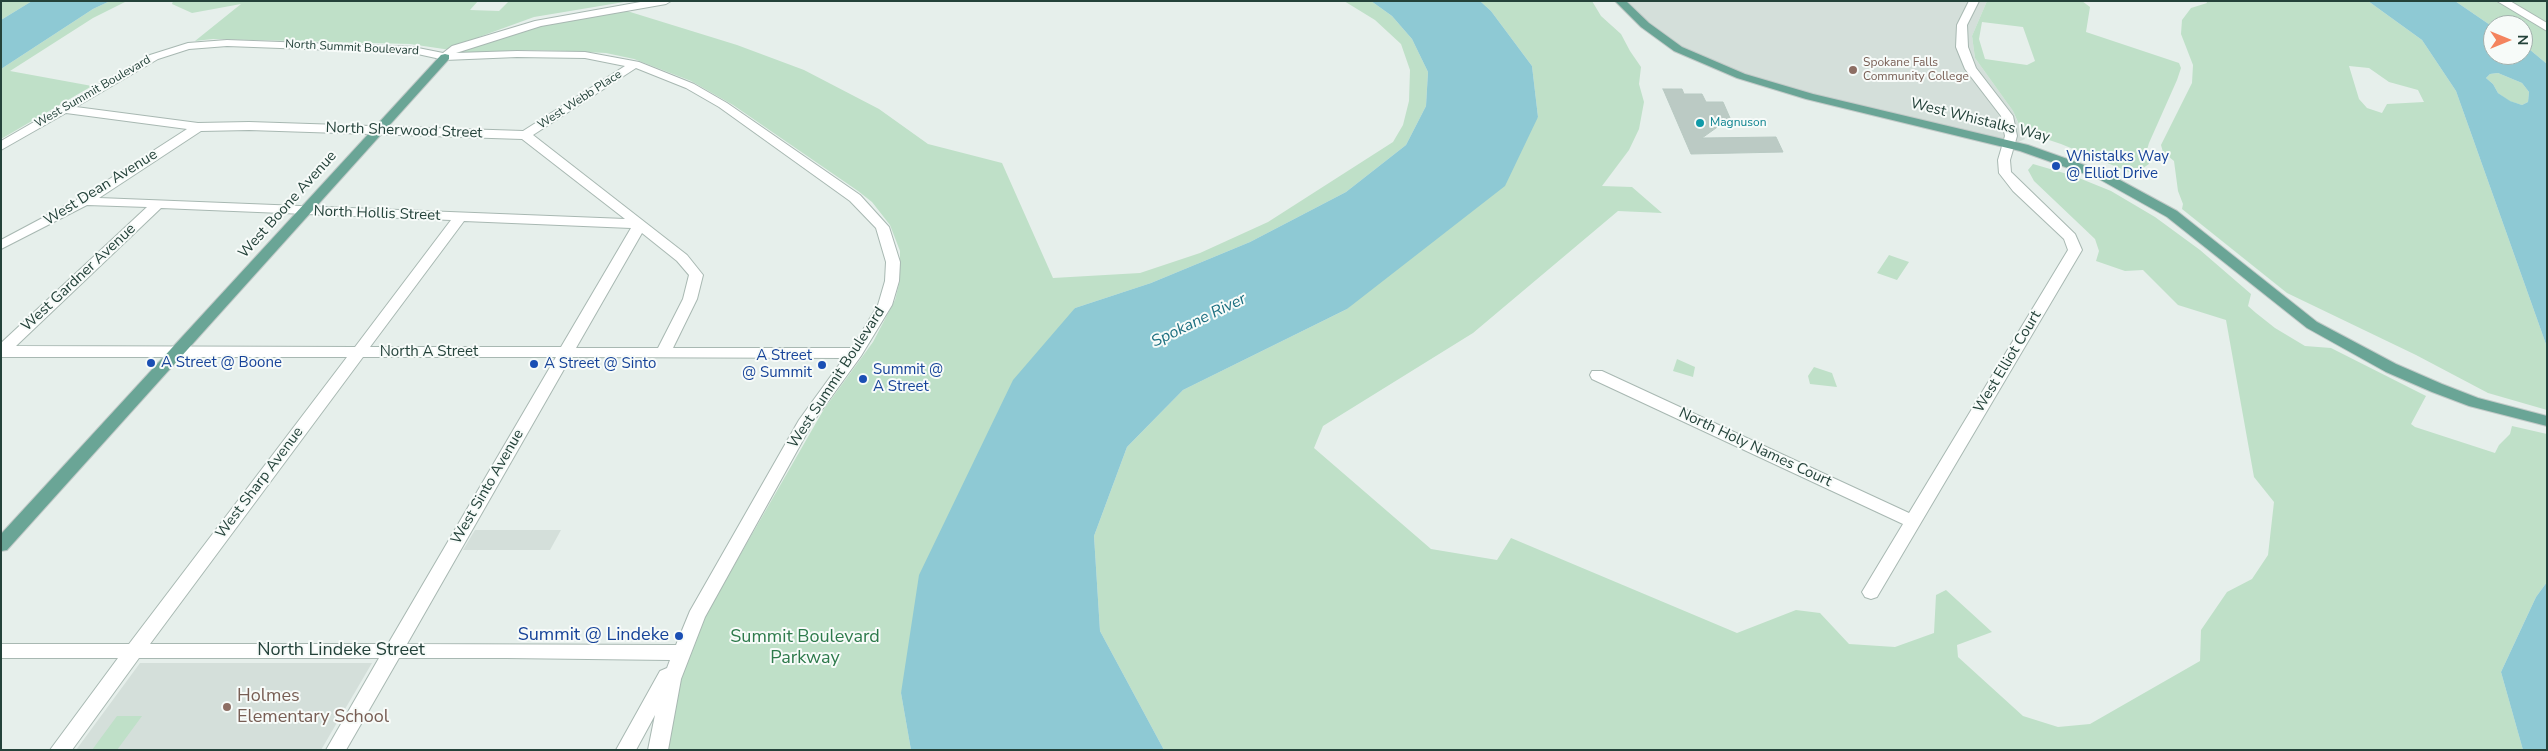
<!DOCTYPE html>
<style>
body{margin:0}
#map{position:relative;width:2548px;height:751px;overflow:hidden;background:#e6efeb;font-family:"Nunito Sans",sans-serif}
canvas{display:block}
.frame{position:absolute;inset:0;border:2px solid #24423a;pointer-events:none}
.north{position:absolute;left:2483px;top:15px;width:50px;height:50px;box-sizing:border-box;background:#f7fbf9;border:1px solid #a3b1ad;border-radius:50%;rotate:90deg;font-size:14px;font-weight:700;line-height:20px;text-align:center;color:#24423a}
.north::after{content:'';display:block;margin:auto;width:18px;height:22px;background:#f4845f;clip-path:polygon(50% 0,100% 100%,50% 72%,0 100%)}
</style>
<div id="map">
<canvas width="2548" height="751"></canvas>
<div class="frame"></div>
<div class="north">N</div>
</div>
<script>
const ctx = document.querySelector('canvas').getContext('2d');
ctx.lineJoin = 'round';
function paint(path, color) { ctx.fillStyle = color; ctx.fill(path, 'evenodd'); }
const shape = rows => new Path2D(rows.map(r => 'M' + r).join(''));
function strokePath(path, color, width, dash) { ctx.strokeStyle = color; ctx.lineWidth = width; ctx.lineCap = dash ? 'butt' : 'round'; ctx.setLineDash(dash || []); ctx.stroke(path); }
function label(font, color, halo, rows, align = 'center') {
  ctx.font = font + ' "Nunito Sans",sans-serif'; ctx.lineWidth = 4; ctx.setLineDash([]); ctx.textBaseline = 'middle'; ctx.strokeStyle = halo; ctx.fillStyle = color; for (const [text, x, y, turn = 0] of rows) {
    ctx.save(); ctx.translate(x, y); ctx.rotate((+turn || 0) * Math.PI / 180); ctx.textAlign = isNaN(turn) ? turn : align; if (halo) ctx.strokeText(text, 0, 0); ctx.fillText(text, 0, 0); ctx.restore();
  }
}
paint(shape([
 [1620,1,1987,1,1972,36,1975,58,2013,111,2025,139,2016,143,1774,87,1678,49],
 [475,530,561,530,550,550,463,550],
 [140,663,372,663,321,750,76,750]
]), '#d4dfda');
paint(shape([
 [1,1,32,1,1,20],
 [110,1,127,1,93,18,10,71,92,86,1,139,1,69,93,9],
 [173,1,478,1,470,10,499,11,509,1,630,1,534,17,479,37,494,41,535,27,627,11,737,45,804,70,879,109,928,144,1002,163,1053,278,1140,273,1200,253,1268,222,1393,142,1403,125,1409,101,1410,70,1401,44,1375,20,1344,1,1371,1,1392,16,1412,39,1428,72,1426,106,1406,145,1346,192,1250,242,1151,283,1075,308,901,693,911,750,666,750,676,699,689,653,705,616,824,409,873,342,895,300,900,280,900,251,890,225,872,202,858,191,733,105,691,81,634,59,606,53,567,51,526,50,471,53,410,44,213,39,195,41,241,4,192,13,172,4],
 [1480,1,1592,1,1601,16,1621,34,1630,51,1641,67,1639,84,1644,102,1639,129,1629,150,1602,186,1632,187,1662,213,1618,211,1473,333,1323,426,1314,448,1431,549,1497,560,1511,538,1737,633,1796,610,1820,613,1849,644,1895,647,1934,633,1936,595,1946,590,1992,632,1957,645,1958,657,2023,716,2058,727,2090,724,2200,661,2201,630,2227,592,2252,579,2268,555,2274,502,2254,477,2226,320,2178,305,2143,270,2125,271,2096,261,2099,251,2095,239,2034,181,2028,170,2033,164,2074,176,2111,191,2155,217,2200,250,2251,294,2248,306,2256,313,2275,328,2305,346,2331,348,2426,396,2411,424,2415,427,2495,453,2499,445,2510,434,2512,426,2547,434,2547,582,2536,597,2501,672,2523,750,1164,750,1100,631,1094,536,1127,447,1183,390,1347,309,1538,117,1532,66,1491,11],
 [1987,1,2082,1,2090,7,2086,32,2179,63,2181,68,2177,80,2149,143,2146,153,2149,164,2134,174,2061,144,2022,131,2013,111,1975,58,1972,36],
 [1982,22,2023,27,2035,61,2027,65,1985,59,1979,39],
 [2206,1,2368,1,2422,40,2456,91,2547,347,2547,410,2488,393,2416,355,2287,293,2182,209,2183,204,2178,191,2174,161,2163,152,2161,145,2192,83,2193,65,2181,34,2182,20,2191,8,2207,3],
 [2349,66,2369,68,2389,82,2418,90,2424,102,2387,104,2382,113,2367,108,2359,99],
 [2455,1,2497,1,2507,7,2506,1,2547,1,2547,64,2523,44,2523,25,2493,27],
 [2498,73,2522,83,2529,92,2528,102,2522,105,2509,101,2498,93,2493,84,2486,78,2490,74],
 [1889,255,1909,262,1897,280,1877,273],
 [1677,359,1695,367,1693,377,1673,371],
 [1814,367,1832,373,1837,387,1810,384,1808,376],
 [117,716,142,716,117,750,92,750]
]), '#bfe0c8');
paint(shape([
 [32,1,110,1,93,9,1,69,1,20],
 [1371,1,1480,1,1491,11,1532,66,1538,117,1505,186,1347,309,1183,390,1127,447,1094,536,1100,631,1164,750,911,750,901,693,919,575,1013,380,1075,308,1151,283,1250,242,1346,192,1406,145,1426,106,1428,72,1412,39,1392,16],
 [2368,1,2455,1,2493,27,2493,55,2523,55,2523,44,2547,64,2547,347,2456,91,2422,40],
 [2498,73,2522,83,2529,92,2528,102,2522,105,2510,101,2498,93,2493,84,2486,78,2490,74],
 [2547,582,2547,750,2523,750,2501,672,2536,597]
]), '#8ec9d4');
const building = shape([
 [1663,89,1682,89,1684,94,1702,94,1706,102,1723,102,1730,118,1702,138,1776,137,1783,152,1691,154,1663,89]
]);
paint(building, '#bbcac4');
strokePath(building, '#b8c9c2', 1);
const minor = shape([
 [646,1,671,1,666,4,541,26,456,53,517,51,585,52,639,62,694,84,727,103,860,195,889,227,900,262,899,281,892,305,861,356,813,422,705,617,681,679,668,750,648,750,655,715,636,750,616,750,660,671,667,668,670,660,506,658,399,658,346,750,326,750,379,658,139,658,72,750,50,750,118,658,1,658,1,644,129,644,347,357,1,357,1,343,147,207,87,205,1,249,1,240,80,198,187,129,66,113,1,150,1,141,150,55,188,43,227,40,413,47,443,53,452,46,535,21,646,1],
 [227,46,413,53,445,60,517,57,585,58,625,66,523,131,249,122,198,123,76,107,158,59,189,49,227,46],
 [636,68,686,88,719,107,850,201,876,228,886,262,885,281,878,305,852,348,673,348,697,299,703,275,687,255,533,135,636,68],
 [249,130,522,139,625,219,99,198,201,131,249,130],
 [161,208,451,220,355,347,16,346,161,208],
 [464,221,631,228,561,347,370,347,464,221],
 [642,233,677,261,689,275,683,299,658,348,576,348,642,233],
 [363,357,556,357,388,644,150,644,363,357],
 [571,357,844,358,799,420,690,611,676,645,407,644,571,357],
 [1969,1,1979,1,1967,25,1968,47,1976,68,2013,116,2017,136,2010,160,2011,172,2075,234,2082,250,1877,597,1871,599,1865,597,1862,592,1903,524,1592,379,1590,375,1592,371,1602,371,1909,513,2068,250,2064,239,2013,191,1999,173,1998,160,2005,136,2001,116,1965,69,1956,47,1957,25,1969,1],
 [2497,1,2510,1,2547,23,2547,31,2497,1]
]);
const major = shape([
 [1615,1,1626,1,1649,23,1682,47,1745,74,1813,94,2028,145,2107,173,2177,211,2317,322,2396,364,2442,384,2478,398,2547,416,2547,426,2469,406,2432,392,2386,372,2307,328,2167,217,2099,179,2020,151,1806,99,1737,78,1674,51,1641,27,1615,1],
 [445,54,449,55,449,59,7,550,1,551,1,534,441,55,445,54]
]);
strokePath(minor, '#a8b8b2', 2);
strokePath(major, '#c2cac8', 2);
paint(minor, '#fff');
paint(major, '#6aa596');
for (const [x, y, r, color] of [
 [1853,70,5,"#8d6e63"],
 [1700,123,5,"#0f9aa8"],
 [2056,166,5,"#1a4fb4"],
 [151,363,5,"#1a4fb4"],
 [534,364,5,"#1a4fb4"],
 [822,365,5,"#1a4fb4"],
 [863,379,5,"#1a4fb4"],
 [679,636,5,"#1a4fb4"],
 [227,707,5,"#8d6e63"]
]) { const dot = new Path2D(); dot.arc(x, y, r, 0, 2 * Math.PI); ctx.fillStyle = color; ctx.fill(dot); strokePath(dot, '#f7fbf9', 2); }
label('12px', '#24423a', '#f7fbf9', [
 ["North Summit Boulevard",352,48,3],
 ["West Summit Boulevard",93,92,-30],
 ["West Webb Place",580,100,-33]
]);
label('12px', '#785e54', '#f7fbf9', [
 ["Spokane Falls",1863,63],
 ["Community College",1863,77]
], 'left');
label('12px', '#0d838f', '#f7fbf9', [
 ["Magnuson",1710,123]
], 'left');
label('15px', '#24423a', '#f7fbf9', [
 ["West Whistalks Way",1980,121,14],
 ["North Sherwood Street",404,131,2],
 ["West Dean Avenue",101,188,-32],
 ["West Boone Avenue",288,205,-48],
 ["North Hollis Street",377,214,2],
 ["West Gardner Avenue",79,278,-43],
 ["North A Street",429,352],
 ["West Elliot Court",2008,362,-59],
 ["West Summit Boulevard",837,378,-57],
 ["North Holy Names Court",1755,448,25],
 ["West Sharp Avenue",260,483,-53],
 ["West Sinto Avenue",488,487,-60]
]);
label('15px', '#164399', '#f7fbf9', [
 ["Whistalks Way",2066,157],
 ["@ Elliot Drive",2066,174],
 ["A Street",812,356,"right"],
 ["@ Summit",812,373,"right"],
 ["A Street @ Boone",161,363],
 ["A Street @ Sinto",544,364],
 ["Summit @",873,370],
 ["A Street",873,387]
], 'left');
label('italic 16px', '#1c6f80', '#f7fbf9', [
 ["Spokane River",1199,321,-26]
]);
label('18px', '#164399', '#f7fbf9', [
 ["Summit @ Lindeke",669,636]
], 'right');
label('18px', '#2d7a4b', '#f7fbf9', [
 ["Summit Boulevard",805,638],
 ["Parkway",805,659]
]);
label('18px', '#24423a', '#f7fbf9', [
 ["North Lindeke Street",341,651]
]);
label('18px', '#785e54', '#f7fbf9', [
 ["Holmes",237,697],
 ["Elementary School",237,718]
], 'left');
</script>
